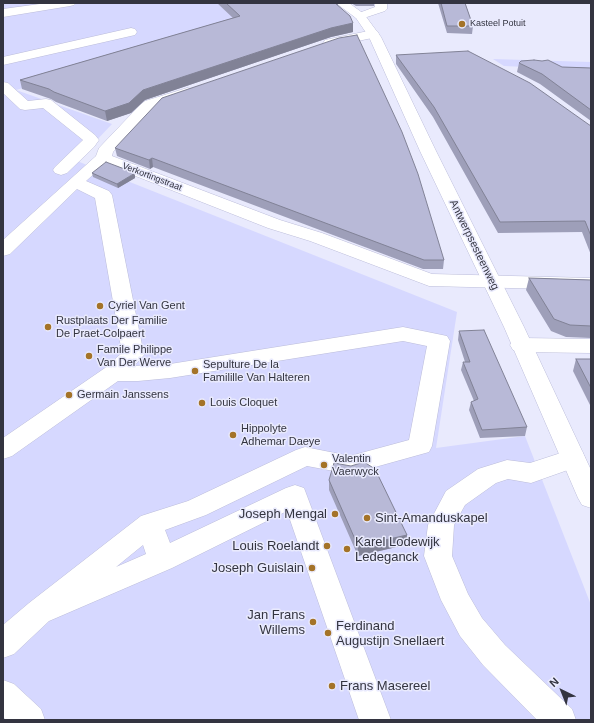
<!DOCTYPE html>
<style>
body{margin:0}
#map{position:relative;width:594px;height:723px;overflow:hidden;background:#e9eafd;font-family:Arial,sans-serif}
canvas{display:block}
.frame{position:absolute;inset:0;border:4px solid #333440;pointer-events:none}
.north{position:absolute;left:542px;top:671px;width:40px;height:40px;-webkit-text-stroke:3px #e9eafd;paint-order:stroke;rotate:317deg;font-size:11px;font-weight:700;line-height:16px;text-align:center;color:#333440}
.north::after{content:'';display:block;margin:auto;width:14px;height:18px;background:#333440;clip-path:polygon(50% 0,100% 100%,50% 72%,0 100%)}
</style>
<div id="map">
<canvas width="594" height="723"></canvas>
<div class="frame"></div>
<div class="north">N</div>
</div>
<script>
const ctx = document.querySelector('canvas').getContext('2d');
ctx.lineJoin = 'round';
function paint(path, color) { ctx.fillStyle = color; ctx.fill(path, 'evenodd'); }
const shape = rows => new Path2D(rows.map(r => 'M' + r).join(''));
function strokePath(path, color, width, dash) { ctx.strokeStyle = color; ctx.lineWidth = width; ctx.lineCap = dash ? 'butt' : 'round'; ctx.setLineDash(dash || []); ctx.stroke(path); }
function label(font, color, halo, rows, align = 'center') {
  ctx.font = font + ' Arial,sans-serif'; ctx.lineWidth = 3; ctx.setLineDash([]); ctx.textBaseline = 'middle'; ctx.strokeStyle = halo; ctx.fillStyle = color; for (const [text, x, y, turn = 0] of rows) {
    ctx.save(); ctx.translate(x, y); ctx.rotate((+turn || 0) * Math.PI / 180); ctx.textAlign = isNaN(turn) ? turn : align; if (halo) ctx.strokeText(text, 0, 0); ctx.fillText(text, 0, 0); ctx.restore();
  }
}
paint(shape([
 [3,3,217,3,242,24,16,90,112,124,77,161,457,312,436,448,525,436,591,605,591,720,3,720],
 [493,59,591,62,591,70,504,66]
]), '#d6d8ff');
const street = shape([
 [47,3,76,3,74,5,70,6,3,17,3,9,47,3],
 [375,3,387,3,387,9,385,11,364,18,356,18,354,16,356,14,375,7,375,3],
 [131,28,135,29,137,32,135,35,3,65,3,57,131,28],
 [373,30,377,31,379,34,377,37,329,47,325,46,323,43,325,40,373,30],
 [3,82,8,83,28,101,46,99,51,100,95,135,99,140,94,147,67,173,61,175,55,173,53,170,55,167,83,140,43,108,25,110,20,109,3,93,3,82],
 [187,88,192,89,194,92,192,95,155,107,113,152,112,156,280,220,322,233,432,274,591,278,591,290,429,286,310,241,268,228,105,164,86,181,109,191,112,195,144,355,134,366,170,364,403,327,447,336,450,341,432,446,429,452,350,474,307,466,206,515,165,530,170,543,286,488,295,485,304,488,391,720,359,720,287,511,172,568,49,621,14,654,3,658,3,625,29,603,141,516,188,501,296,450,305,447,350,456,409,440,427,346,403,341,170,378,138,381,118,381,12,456,3,459,3,438,105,368,122,353,95,198,77,189,10,254,3,256,3,240,96,156,99,148,140,105,145,101,187,88],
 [143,545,146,554,116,567,143,545],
 [521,338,591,339,591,353,521,352,513,350,510,345,513,340,521,338],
 [573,449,582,451,585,458,582,465,531,483,508,479,496,483,465,505,454,525,452,556,468,594,482,618,505,645,572,709,576,720,537,720,483,665,460,636,441,600,424,556,428,525,446,491,478,469,507,460,530,463,573,449],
 [3,680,14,684,41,709,45,720,6,720,3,717,3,680]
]);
const secondary = shape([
 [336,3,349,3,364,14,381,37,436,151,524,327,591,470,591,508,582,505,578,498,504,327,420,151,369,37,356,18,336,3]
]);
strokePath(street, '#bcbdda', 1);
strokePath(secondary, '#bcbdda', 1);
paint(street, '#fff');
paint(secondary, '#fff');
paint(shape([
 [217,3,338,3,338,6,353,23,353,32,331,37,145,100,131,113,107,121,56,102,51,99,22,89,20,80,233,18],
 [351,3,374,3,374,6,356,6],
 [438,3,465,3,473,26,472,34,447,33],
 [339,38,444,260,443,269,423,269,153,167,150,169,117,156,115,148],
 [396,55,591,126,591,255,582,232,498,233,433,117,396,64],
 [519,63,562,67,591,68,591,121,540,84,517,72],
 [92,173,135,178,118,188,93,177],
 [529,278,591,280,591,338,566,337,551,331,526,290],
 [459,331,527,427,525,436,480,438,469,410,471,402,474,401,461,370,463,362,465,362,458,340],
 [576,359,591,359,591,407,573,371],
 [351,466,407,535,405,545,358,556,329,490,329,480]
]), '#9e9fb9');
paint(shape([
 [353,23,353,32,331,37,145,100,131,113,107,121,105,111,143,90,331,28],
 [152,158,153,167,150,169,149,160],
 [135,173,135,178,118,188,117,184],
 [407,535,405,545,358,556,358,546]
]), '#818296');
const building = shape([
 [226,3,335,3,350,16,353,23,331,28,143,90,129,103,105,111,54,92,49,89,20,80,240,16,226,3],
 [441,3,465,3,473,26,447,26,441,3],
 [357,35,402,132,418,174,444,260,424,260,152,158,149,160,115,148,162,98,339,38,357,35],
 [468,51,530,83,588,124,591,126,591,236,585,221,500,222,434,107,396,55,468,51],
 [534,60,542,61,548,60,562,67,591,68,591,110,542,74,519,63,521,61,534,60],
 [106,162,135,173,117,184,92,173,106,162],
 [529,278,591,280,591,326,570,325,554,319,529,278],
 [484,330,527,427,482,430,471,402,478,399,463,362,470,362,459,331,484,330],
 [576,359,591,359,591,388,576,359],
 [364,462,375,469,407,535,358,546,329,480,334,463,351,466,364,462]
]);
paint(building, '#b8b9d7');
strokePath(building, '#818296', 1);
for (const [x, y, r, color] of [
 [462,24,4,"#a47328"],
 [100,306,4,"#a47328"],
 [48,327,4,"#a47328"],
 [89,356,4,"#a47328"],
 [195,371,4,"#a47328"],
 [69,395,4,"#a47328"],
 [202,403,4,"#a47328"],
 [233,435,4,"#a47328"],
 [324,465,4,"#a47328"],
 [335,514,4,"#a47328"],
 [367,518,4,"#a47328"],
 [327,546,4,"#a47328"],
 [347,549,4,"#a47328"],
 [312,568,4,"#a47328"],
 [313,622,4,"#a47328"],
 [328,633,4,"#a47328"],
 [332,686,4,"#a47328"]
]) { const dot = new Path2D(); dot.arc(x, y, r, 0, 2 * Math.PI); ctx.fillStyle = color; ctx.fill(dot); strokePath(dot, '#e9eafd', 1.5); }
label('9px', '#333440', '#e9eafd', [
 ["Kasteel Potuit",470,24]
], 'left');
label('9px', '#333440', '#e9eafd', [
 ["Verkortingstraat",152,177,21]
]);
label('11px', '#333440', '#e9eafd', [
 ["Antwerpsesteenweg",474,245,64]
]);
label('11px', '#333440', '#e9eafd', [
 ["Cyriel Van Gent",108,306],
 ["Rustplaats Der Familie",56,321],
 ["De Praet-Colpaert",56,334],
 ["Famile Philippe",97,350],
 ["Van Der Werve",97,363],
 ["Sepulture De la",203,365],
 ["Familille Van Halteren",203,378],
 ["Germain Janssens",77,395],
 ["Louis Cloquet",210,403],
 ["Hippolyte",241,429],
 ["Adhemar Daeye",241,442],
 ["Valentin",332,459],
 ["Vaerwyck",332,472]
], 'left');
label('13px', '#333440', '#e9eafd', [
 ["Joseph Mengal",327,514],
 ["Sint-Amanduskapel",375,518,"left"],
 ["Karel Lodewijk",355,542,"left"],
 ["Ledeganck",355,557,"left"],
 ["Louis Roelandt",319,546],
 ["Joseph Guislain",304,568],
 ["Jan Frans",305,615],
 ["Willems",305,630],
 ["Ferdinand",336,626,"left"],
 ["Augustijn Snellaert",336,641,"left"],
 ["Frans Masereel",340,686,"left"]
], 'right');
</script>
